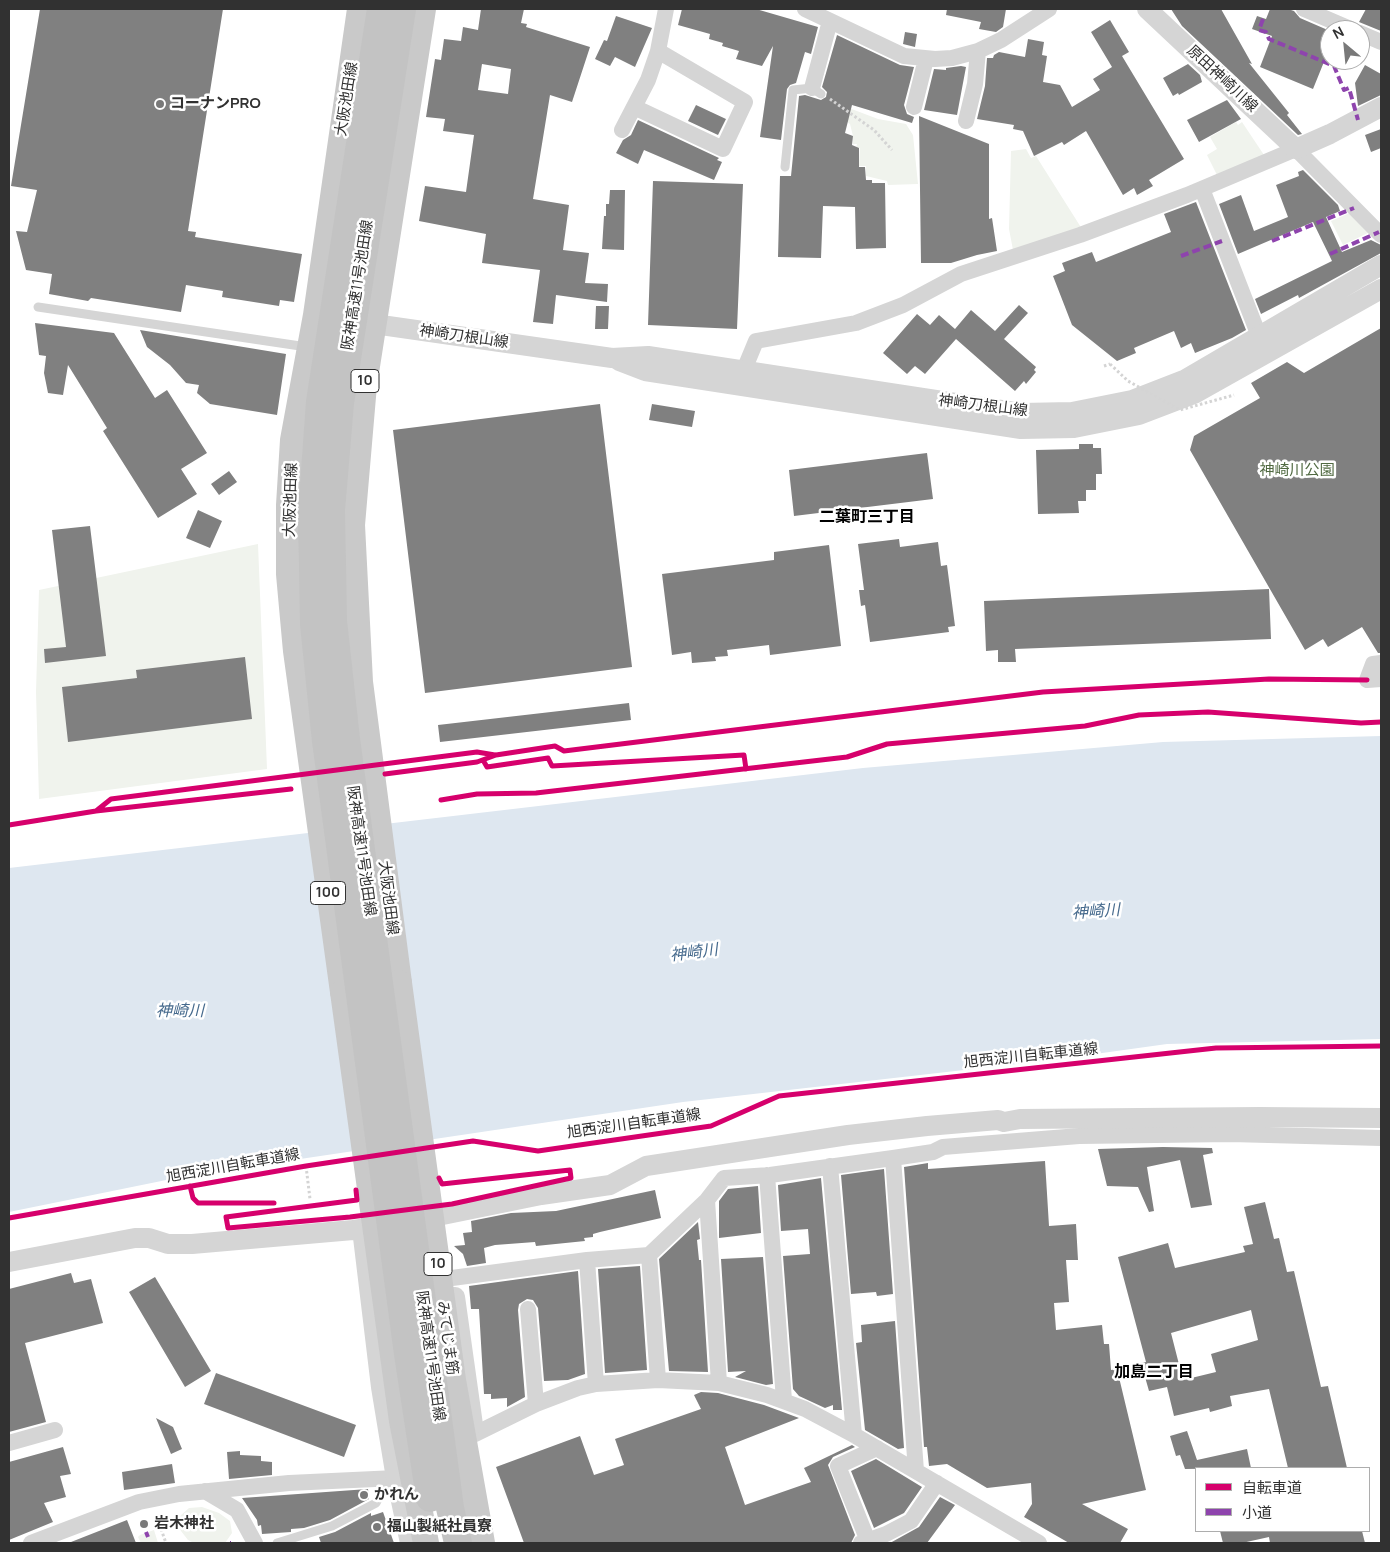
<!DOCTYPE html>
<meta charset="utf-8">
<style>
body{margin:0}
#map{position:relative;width:1390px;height:1552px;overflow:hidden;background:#fff;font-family:Manrope,"Noto Sans JP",sans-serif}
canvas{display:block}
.frame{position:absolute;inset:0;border:10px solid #313131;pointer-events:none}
.legend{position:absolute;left:1195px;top:1467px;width:175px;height:65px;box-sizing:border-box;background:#fff;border:1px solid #adadad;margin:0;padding:6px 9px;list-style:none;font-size:15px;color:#313131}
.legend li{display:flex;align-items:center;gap:10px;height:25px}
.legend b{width:25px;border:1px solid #adadad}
.north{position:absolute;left:1320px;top:20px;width:50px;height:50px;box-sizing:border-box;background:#fff;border:1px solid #adadad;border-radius:50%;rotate:332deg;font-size:14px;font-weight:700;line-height:20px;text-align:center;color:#313131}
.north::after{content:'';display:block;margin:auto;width:18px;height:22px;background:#797979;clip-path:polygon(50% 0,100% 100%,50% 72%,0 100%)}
</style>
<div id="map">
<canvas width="1390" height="1552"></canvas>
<div class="frame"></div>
<ul class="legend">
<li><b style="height:6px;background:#d6006c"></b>自転車道</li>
<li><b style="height:6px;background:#8e44ad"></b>小道</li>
</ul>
<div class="north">N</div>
</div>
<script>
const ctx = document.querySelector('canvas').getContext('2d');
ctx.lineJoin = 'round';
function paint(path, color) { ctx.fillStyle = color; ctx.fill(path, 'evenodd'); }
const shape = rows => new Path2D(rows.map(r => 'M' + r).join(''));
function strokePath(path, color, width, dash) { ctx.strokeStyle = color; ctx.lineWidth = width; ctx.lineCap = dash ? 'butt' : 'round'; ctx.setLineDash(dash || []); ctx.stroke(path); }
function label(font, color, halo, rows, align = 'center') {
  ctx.font = font + ' Manrope,"Noto Sans JP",sans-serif'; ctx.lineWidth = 5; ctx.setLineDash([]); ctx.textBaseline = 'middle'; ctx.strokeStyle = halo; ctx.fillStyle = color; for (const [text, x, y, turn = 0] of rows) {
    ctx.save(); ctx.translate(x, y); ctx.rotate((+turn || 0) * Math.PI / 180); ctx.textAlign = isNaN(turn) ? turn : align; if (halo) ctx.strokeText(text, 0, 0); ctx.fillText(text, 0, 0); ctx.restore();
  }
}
paint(shape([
 [849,108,878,119,906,124,913,135,918,184,888,185,887,181,866,176,866,166,859,166,860,148,856,148,857,144,853,144,853,136,850,124,841,117],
 [1236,122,1238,125,1242,122,1264,155,1217,175,1207,155,1217,149,1210,137],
 [1026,149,1031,158,1036,156,1082,229,1013,250,1009,229,1011,151],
 [1352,212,1372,231,1343,245,1331,221],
 [258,544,267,769,39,799,36,692,39,590],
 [202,1507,219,1513,230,1521,232,1533,225,1543,194,1543,188,1540,181,1531,178,1523,180,1516,189,1508],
 [154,1530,158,1543,141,1543,138,1537,140,1535]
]), '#f0f3ed');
paint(shape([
 [1381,736,1381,1039,1167,1044,1052,1060,683,1102,186,1176,9,1212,9,868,863,768,1163,742]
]), '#dee7f0');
paint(shape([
 [40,9,223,9,188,231,196,232,195,237,302,254,294,302,280,300,279,306,222,297,223,291,186,285,181,312,91,298,88,301,49,294,52,274,26,270,16,231,27,232,37,190,11,186],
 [481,9,524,9,521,23,527,24,526,27,590,47,572,102,550,95,533,199,569,205,563,250,589,253,585,283,608,284,607,302,556,295,553,324,533,322,540,270,482,263,486,234,419,221,425,186,466,192,474,135,443,131,445,119,426,117,435,59,441,60,444,39,461,41,463,27,478,30],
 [482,64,511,69,508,94,478,90],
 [682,9,756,9,818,27,811,54,805,52,796,83,790,85,787,89,781,140,760,137,773,46,762,66,736,59,739,51,722,46,723,43,709,39,710,34,678,25],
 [947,9,1006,9,1003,27,996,32,979,29,981,22,946,15],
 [1171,9,1221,9,1252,64,1249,63,1289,113,1287,115,1302,134,1298,135,1182,26],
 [1270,9,1288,9,1294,11,1300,18,1330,31,1330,47,1313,89,1260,67,1272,36,1252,29,1257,16,1266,19],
 [1366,9,1381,9,1381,31,1359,22],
 [616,16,652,28,635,67,615,57,610,66,595,59,604,40,607,41],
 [1110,20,1129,52,1122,56,1184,159,1149,180,1153,186,1137,195,1134,188,1123,195,1086,131,1064,145,1062,142,1034,156,1023,131,1013,129,1014,125,977,119,985,86,987,58,993,58,994,55,999,52,1025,57,1028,39,1044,42,1042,55,1047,56,1043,82,1060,85,1072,107,1100,90,1093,79,1112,67,1091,32],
 [905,32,917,34,915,47,903,44],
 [837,35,900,65,914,67,904,105,907,114,914,117,912,123,852,105,845,133,853,136,852,145,859,148,859,167,865,167,866,180,872,180,872,183,885,183,886,248,856,249,855,207,823,206,821,258,778,257,780,176,791,176,799,96,805,95,821,100,826,97,827,92,822,87],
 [1188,64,1200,75,1202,82,1179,95,1178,93,1173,96,1163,78],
 [1365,65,1381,74,1381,95,1358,106,1355,83],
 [961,66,966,67,957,115,924,110,934,69,946,70,946,68],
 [1227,100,1241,119,1199,142,1187,120],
 [696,105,726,119,718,135,688,121],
 [919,116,989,144,989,219,992,218,997,251,977,255,951,263,921,263],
 [638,120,719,158,717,160,722,162,714,180,644,150,638,164,616,153,623,140,631,135],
 [1381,129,1381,148,1371,152,1365,135],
 [1303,170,1338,205,1340,211,1326,217,1342,252,1371,240,1381,245,1381,253,1299,298,1298,295,1261,314,1255,299,1332,261,1313,222,1238,254,1219,204,1241,195,1254,231,1288,217,1276,185,1299,176,1298,172],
 [653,181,743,184,737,329,648,325],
 [610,190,625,190,624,250,602,249,604,216,606,216,606,204,609,204],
 [1196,202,1246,330,1232,338,1195,353,1191,343,1181,348,1174,331,1134,348,1136,353,1117,361,1072,325,1053,276,1065,271,1062,263,1092,252,1096,262,1171,232,1164,214],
 [1019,305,1028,313,1004,339,1036,367,1034,370,1036,372,1026,384,1024,381,1015,391,956,339,925,374,915,366,907,374,883,353,917,314,930,325,939,315,955,329,971,310,995,331],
 [596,306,609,306,608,329,595,329],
 [35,323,114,333,155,398,167,390,207,453,181,469,197,494,158,518,103,431,107,428,68,365,63,395,48,393,44,373,46,356,39,355],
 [1381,328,1381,653,1378,653,1362,627,1328,647,1323,639,1305,650,1190,450,1194,436,1260,398,1251,383,1287,362,1304,373],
 [140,330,286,354,277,415,210,404,197,393,199,385,186,383,170,365,147,347],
 [600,404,632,667,425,693,393,430],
 [652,404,695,411,692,427,649,420],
 [1079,444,1093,444,1093,448,1101,448,1102,474,1096,474,1096,490,1086,490,1086,501,1078,501,1079,513,1038,514,1036,450,1079,449],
 [927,453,933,499,794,516,789,470],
 [229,471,237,482,219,495,211,484],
 [198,510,222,521,210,548,186,538],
 [90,526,106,656,45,663,44,649,66,647,52,530],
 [899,539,900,547,938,542,941,566,947,565,955,626,948,627,949,632,870,642,865,605,861,606,859,590,864,590,858,544],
 [829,545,841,646,770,655,769,645,727,650,728,656,715,657,716,661,692,663,691,652,672,655,662,574,774,560,774,552],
 [1269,589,1271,639,1015,649,1016,662,998,662,998,650,986,651,984,601],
 [245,657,252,719,68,742,62,687,137,678,136,670],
 [629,703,631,720,440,742,438,725],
 [1163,1147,1212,1148,1213,1153,1203,1155,1212,1205,1191,1208,1180,1160,1147,1167,1154,1211,1149,1212,1138,1187,1107,1186,1098,1149],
 [1045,1161,1049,1226,1076,1224,1078,1260,1066,1260,1069,1302,1054,1303,1056,1330,1102,1325,1104,1344,1109,1344,1111,1370,1117,1369,1146,1490,1082,1504,1128,1529,1120,1543,1069,1543,1024,1517,1032,1504,1031,1483,987,1488,947,1464,929,1466,927,1447,924,1447,904,1167,928,1163,928,1169],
 [884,1169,893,1294,877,1296,876,1292,851,1294,841,1175],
 [821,1178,842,1410,833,1410,833,1405,825,1408,799,1396,793,1389,783,1256,810,1254,808,1229,781,1231,778,1185],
 [758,1186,761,1233,719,1238,719,1201,728,1189],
 [655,1190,661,1218,600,1232,593,1234,593,1237,584,1238,585,1241,536,1246,535,1242,495,1245,484,1248,486,1263,467,1266,463,1254,454,1246,465,1245,463,1233,472,1232,471,1221,511,1213,556,1211],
 [1265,1202,1274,1239,1279,1238,1287,1272,1294,1271,1321,1387,1328,1386,1347,1468,1288,1468,1269,1389,1230,1396,1232,1406,1210,1412,1209,1408,1174,1416,1167,1387,1149,1391,1141,1363,1146,1362,1118,1257,1168,1243,1175,1268,1245,1252,1243,1246,1253,1244,1244,1207],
 [1251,1310,1258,1340,1211,1354,1216,1372,1183,1380,1171,1333],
 [698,1222,700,1239,697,1240,699,1260,701,1260,708,1372,669,1371,659,1259],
 [763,1257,773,1384,766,1385,735,1377,746,1371,728,1372,721,1259],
 [640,1266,647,1370,605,1373,598,1269],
 [578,1271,585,1374,568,1380,544,1381,538,1308,533,1300,527,1299,519,1304,518,1310,525,1397,507,1407,507,1398,491,1399,491,1394,484,1394,479,1309,471,1309,469,1286],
 [71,1273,74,1283,91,1279,103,1323,25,1343,46,1422,9,1432,9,1289],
 [155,1277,211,1371,185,1387,129,1292],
 [895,1321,904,1448,898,1449,865,1430,856,1343,862,1342,861,1325],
 [216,1373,356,1425,344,1457,204,1404],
 [701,1392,718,1393,764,1405,799,1418,725,1447,745,1505,811,1482,804,1468,852,1445,855,1447,833,1457,828,1465,855,1535,851,1543,524,1543,496,1467,580,1436,594,1475,624,1465,615,1439,701,1409,694,1395],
 [156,1418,173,1427,182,1449,171,1454],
 [1187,1431,1197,1460,1247,1449,1251,1468,1185,1469,1180,1455,1176,1456,1170,1436],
 [63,1447,71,1474,60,1476,66,1497,44,1503,53,1522,9,1540,9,1462],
 [240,1451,240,1455,261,1456,261,1461,272,1462,272,1475,229,1479,227,1452],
 [876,1459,922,1487,904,1513,874,1528,851,1471],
 [172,1464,175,1483,124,1490,122,1472],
 [368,1489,369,1499,330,1520,304,1528,291,1529,291,1532,262,1534,261,1525,258,1526,257,1520,242,1498],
 [940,1497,955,1505,927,1543,890,1543,919,1527],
 [383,1512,394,1543,321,1543,319,1537,335,1532,371,1513,371,1516],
 [127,1520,136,1543,71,1543,71,1542],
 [1220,1531,1362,1531,1365,1543,1270,1543,1269,1537,1242,1543,1223,1543]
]), '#808080');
strokePath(shape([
 [830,99,874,130,892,150],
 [1104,366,1110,364],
 [306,1166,310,1199],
 [156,1515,166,1543]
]), '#d4d4d4', 3, [2.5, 2.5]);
strokePath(shape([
 [785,167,793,90,812,88,821,94],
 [38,307,307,347],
 [277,1543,332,1526,376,1503,388,1480]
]), '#d5d5d5', 9);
strokePath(shape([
 [805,9,904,56,935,59,952,58,978,51,1001,40,1049,9],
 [1304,9,1353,30],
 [1360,33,1381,42],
 [812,88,830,21],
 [634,107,723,149,745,102,658,51],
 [914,107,926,59],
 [966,121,975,84,978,51],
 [622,130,648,80,658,51,666,9],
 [1202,189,1259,336],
 [739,382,756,341,856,323,903,305,961,274,1080,235,1187,195,1296,149,1381,235],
 [1381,663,1373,664,1367,680,1381,679],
 [893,1158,916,1471],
 [830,1166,854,1435],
 [767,1175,784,1400],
 [707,1200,719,1383],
 [649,1255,658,1380],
 [587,1260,596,1384],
 [452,1278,587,1260,649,1255,707,1200,724,1178,770,1175,893,1158,933,1152,943,1147,1079,1136,1231,1134,1381,1138],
 [528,1309,536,1404],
 [475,1434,536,1404,578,1388,596,1384,658,1380,719,1383,767,1395,805,1409,854,1435,1039,1543],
 [9,1443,55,1430],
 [205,1491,237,1510,255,1543],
 [868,1541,838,1466,877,1448],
 [31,1543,139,1502,179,1494,289,1483,396,1478],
 [861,1543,886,1534,911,1521,937,1483]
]), '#d5d5d5', 16);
strokePath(shape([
 [1147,9,1296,149,1330,134,1381,107],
 [360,322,612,358,648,356,1021,413,1072,412,1132,400,1186,379,1381,265],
 [619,361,645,371,1021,429,1074,428,1139,415,1194,394,1381,289],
 [418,1220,541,1195,610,1185,646,1166,848,1135,927,1126,998,1120,1004,1122,1020,1119,1260,1117,1381,1118],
 [362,1229,381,1387,396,1478,410,1543],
 [9,1262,135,1238,149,1238,168,1244,192,1244,353,1230,389,1225],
 [455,1297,473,1425]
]), '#d5d5d5', 20);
strokePath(shape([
 [399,983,360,682,352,525,364,385,423,9],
 [343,992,296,651,289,574,289,505,293,440,316,315,360,9]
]), '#c9c9c9', 26);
strokePath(shape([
 [1110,364,1128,381,1180,410,1234,395]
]), '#d4d4d4', 3, [2.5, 2.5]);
strokePath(shape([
 [399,983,453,1380,482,1543],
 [343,992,402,1421,426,1543]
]), '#c9c9c9', 26);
strokePath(shape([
 [381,9,320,402,312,513,314,624,326,741,408,1354,430,1498],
 [402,9,340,403,331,510,333,621,346,739,450,1508,458,1543]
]), '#c3c3c3', 28);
strokePath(shape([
 [1263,19,1259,30,1266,32,1269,39,1334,66,1344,90,1349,88,1358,120],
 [1272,241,1354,208],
 [1330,254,1379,232],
 [1181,256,1222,241],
 [146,1532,148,1537],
 [230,1543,231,1543]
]), '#8e44ad', 4, [8, 4]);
strokePath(shape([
 [483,760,487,767,548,758,552,766,744,755,746,769],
 [385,774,477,762,496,755,555,746,564,751,1043,692,1269,679,1367,680],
 [441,800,477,794,536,793,847,757,887,744,1085,726,1139,715,1208,712,1361,723,1381,722],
 [96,811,291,789],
 [9,825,96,811,111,799,477,752,495,755],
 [190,1186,193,1198,198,1203,274,1203],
 [356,1190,357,1200,226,1217,228,1228,350,1217,452,1204,571,1178,570,1170,442,1184,439,1178],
 [9,1218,306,1166,473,1141,538,1151,711,1126,779,1096,1216,1048,1381,1046]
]), '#d6006c', 5);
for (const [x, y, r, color] of [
 [160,104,5,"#797979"],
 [364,1495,5,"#797979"],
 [144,1524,5,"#797979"],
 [377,1527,5,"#797979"]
]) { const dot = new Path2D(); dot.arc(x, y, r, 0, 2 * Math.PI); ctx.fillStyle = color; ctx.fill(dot); strokePath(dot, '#fff', 2); }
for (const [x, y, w] of [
 [365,381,28],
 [328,893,35],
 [438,1264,28]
]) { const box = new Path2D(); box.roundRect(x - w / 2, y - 11.5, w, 23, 4); ctx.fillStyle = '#fff'; ctx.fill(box); strokePath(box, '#313131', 1); }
label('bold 14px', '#313131', null, [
 ["10",365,381],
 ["100",328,893],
 ["10",438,1264]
]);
label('15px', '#313131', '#fff', [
 ["原田神崎川線",1222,79,43],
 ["大阪池田線",347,99,-81],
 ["阪神高速11号池田線",358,285,-81],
 ["神崎刀根山線",464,337,8],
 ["神崎刀根山線",983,406,7],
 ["大阪池田線",291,500,-88],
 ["阪神高速11号池田線",361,851,82],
 ["大阪池田線",388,898,83],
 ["旭西淀川自転車道線",1031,1056,-6],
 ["旭西淀川自転車道線",634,1124,-8],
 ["旭西淀川自転車道線",233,1166,-10],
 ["みてじま筋",447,1338,82],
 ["阪神高速11号池田線",430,1356,82]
]);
label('bold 15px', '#313131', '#fff', [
 ["コーナンPRO",170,104],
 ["かれん",374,1495],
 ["岩木神社",154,1524],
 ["福山製紙社員寮",387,1527]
], 'left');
label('15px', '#516a42', '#fff', [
 ["神崎川公園",1297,471]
]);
label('bold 16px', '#000', '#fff', [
 ["二葉町三丁目",867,518],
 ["加島二丁目",1154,1373]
]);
label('italic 16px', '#466a8d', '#fff', [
 ["神崎川",1096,912,-4],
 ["神崎川",694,953,-7],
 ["神崎川",180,1012]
]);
</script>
